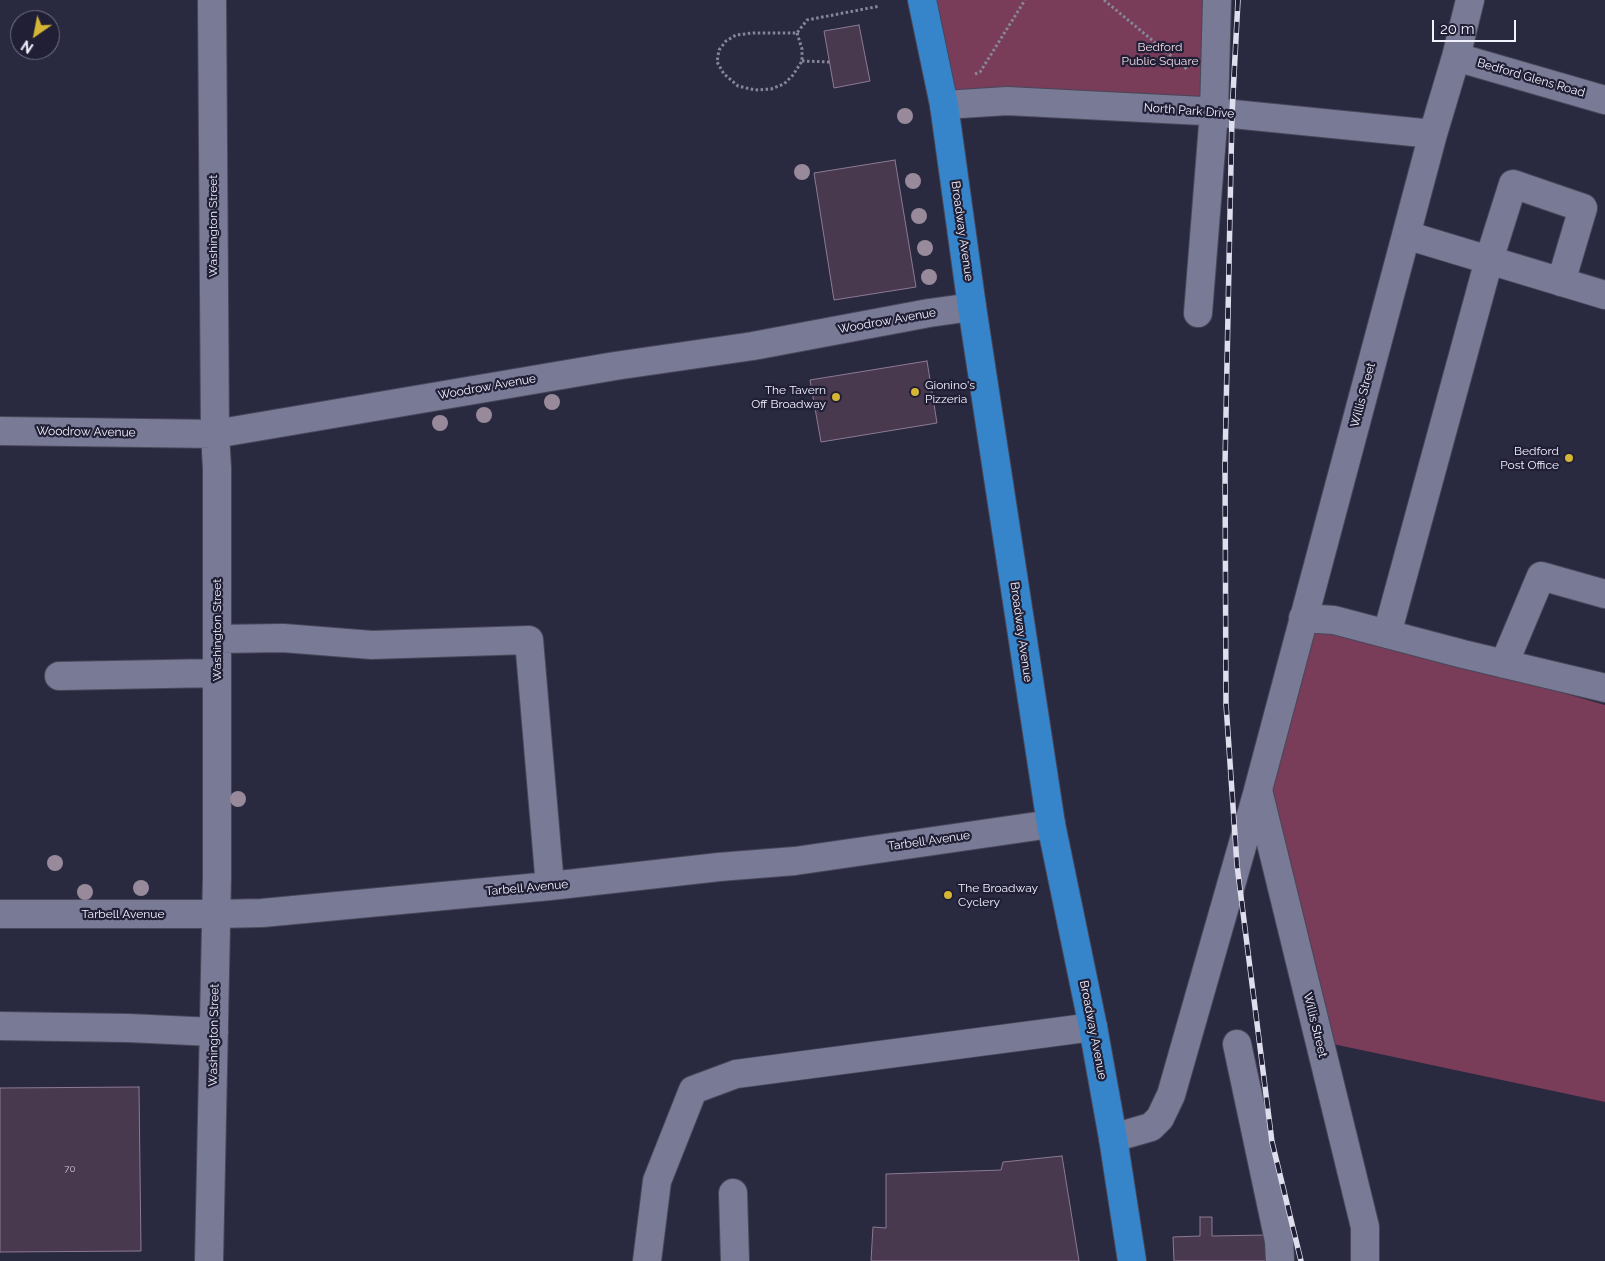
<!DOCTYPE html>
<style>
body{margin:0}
#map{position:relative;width:1605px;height:1261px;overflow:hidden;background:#292940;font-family:Raleway,sans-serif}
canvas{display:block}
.north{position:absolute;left:10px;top:10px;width:50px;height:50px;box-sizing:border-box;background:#201f36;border:1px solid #747386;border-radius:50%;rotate:213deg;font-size:14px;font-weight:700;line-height:20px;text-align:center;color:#f2f2ff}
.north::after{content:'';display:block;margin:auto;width:18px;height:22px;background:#d5b534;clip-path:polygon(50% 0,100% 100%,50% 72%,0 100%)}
.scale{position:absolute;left:1432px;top:20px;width:84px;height:22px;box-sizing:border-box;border:2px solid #f2f2ff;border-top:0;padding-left:6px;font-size:15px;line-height:18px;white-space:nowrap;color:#f2f2ff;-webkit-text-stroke:4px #201f36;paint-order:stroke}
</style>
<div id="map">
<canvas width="1605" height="1261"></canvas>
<div class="north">N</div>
<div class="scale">20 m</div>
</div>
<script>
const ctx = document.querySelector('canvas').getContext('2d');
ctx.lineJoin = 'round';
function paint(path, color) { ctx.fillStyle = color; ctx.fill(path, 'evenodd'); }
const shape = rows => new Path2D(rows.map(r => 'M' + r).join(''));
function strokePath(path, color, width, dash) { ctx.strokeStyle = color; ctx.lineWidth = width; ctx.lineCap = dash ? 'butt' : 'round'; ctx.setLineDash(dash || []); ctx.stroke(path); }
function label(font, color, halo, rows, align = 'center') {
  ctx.font = font + ' Raleway,sans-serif'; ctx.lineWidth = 4.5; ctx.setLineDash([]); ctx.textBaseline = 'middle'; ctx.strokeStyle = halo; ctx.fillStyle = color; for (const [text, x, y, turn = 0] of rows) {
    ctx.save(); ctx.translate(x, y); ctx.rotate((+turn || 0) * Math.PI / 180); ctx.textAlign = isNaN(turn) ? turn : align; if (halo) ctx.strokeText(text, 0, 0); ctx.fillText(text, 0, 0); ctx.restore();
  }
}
paint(shape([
 [922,0,1217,0,1214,112,944,105],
 [1303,618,1605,705,1605,1102,1319,1041,1258,790]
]), '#793c59');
const building = shape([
 [859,25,870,81,834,88,824,31,859,25],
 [895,160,916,287,834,300,814,173,895,160],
 [927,361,937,423,821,442,810,380,927,361],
 [139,1087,141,1251,0,1252,0,1088,139,1087],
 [1062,1156,1079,1261,871,1261,873,1227,886,1228,886,1174,1001,1170,1003,1162,1062,1156],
 [1200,1217,1212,1217,1212,1236,1266,1235,1266,1261,1174,1261,1173,1237,1200,1236,1200,1217]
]);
paint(building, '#49394f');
strokePath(building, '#8d7a93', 1);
const minor = shape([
 [1456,57,1605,100],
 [944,105,1007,101,1203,111,1433,134],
 [1406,235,1605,295],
 [1198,313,1214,112,1217,0],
 [0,431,215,434,615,366,753,346,929,313,972,307],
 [1303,618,1334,620,1463,654,1605,688],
 [1387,634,1489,260,1513,184,1583,208,1561,282],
 [217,639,283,638,372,645,529,640,550,886],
 [1504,664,1541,576,1605,594],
 [59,676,217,673],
 [0,914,217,914,262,913,550,886,719,867,795,861,1051,824],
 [0,1026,128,1028,214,1032],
 [1237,1044,1279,1241,1280,1261],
 [1113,1138,1151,1127,1160,1118,1171,1095,1257,794],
 [733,1193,735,1261],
 [209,1261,217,877,217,468,215,434,212,0],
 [647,1261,657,1181,693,1090,736,1074,1093,1027],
 [1365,1261,1365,1227,1258,790,1433,134,1456,57,1470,0]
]);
const major = shape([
 [922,0,944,105,972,307,1051,824,1093,1027,1113,1138,1132,1261]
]);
strokePath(minor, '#48475a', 30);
strokePath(major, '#48475a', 30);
strokePath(shape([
 [1104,0,1188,70],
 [797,33,802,49,802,61,793,75,784,84,771,89,755,90,738,86,724,74,717,62,719,50,726,41,736,35,753,33,797,33,807,20,880,6],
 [802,61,830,62],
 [975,74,980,72,1025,0]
]), '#868698', 3, [2.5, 2.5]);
strokePath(minor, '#797a96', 28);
strokePath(major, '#3685cb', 28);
const rail = shape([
 [1238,0,1232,114,1225,464,1226,704,1237,865,1272,1142,1301,1261]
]);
strokePath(rail, '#dedeec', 5.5);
strokePath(rail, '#201f36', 4, [11]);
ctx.fillStyle = '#988a9a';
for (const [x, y] of [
 [905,116],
 [802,172],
 [913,181],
 [919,216],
 [925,248],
 [929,277],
 [552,402],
 [484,415],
 [440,423],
 [238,799],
 [55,863],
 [141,888],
 [85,892]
]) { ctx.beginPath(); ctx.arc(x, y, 8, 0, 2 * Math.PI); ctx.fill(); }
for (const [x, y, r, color] of [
 [915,392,5,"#d5b534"],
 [836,397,5,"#d5b534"],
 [1569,458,5,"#d5b534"],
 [948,895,5,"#d5b534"]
]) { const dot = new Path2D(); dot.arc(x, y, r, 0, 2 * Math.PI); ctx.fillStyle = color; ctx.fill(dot); strokePath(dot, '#201f36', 2); }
label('10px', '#c8c4d3', null, [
 ["70",70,1169]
]);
label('12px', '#f2d9e3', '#201f36', [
 ["Bedford",1160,47],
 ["Public Square",1160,61]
]);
label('12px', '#f2f2ff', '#201f36', [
 ["Bedford Glens Road",1531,78,16],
 ["North Park Drive",1189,111,4],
 ["Washington Street",213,226,-90],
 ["Broadway Avenue",962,231,82],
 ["Woodrow Avenue",887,321,-10],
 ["Woodrow Avenue",487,387,-10],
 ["Willis Street",1363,395,-75],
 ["Woodrow Avenue",86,432,1],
 ["Washington Street",217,630,-90],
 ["Broadway Avenue",1021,632,82],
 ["Tarbell Avenue",929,841,-8],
 ["Tarbell Avenue",527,888,-5],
 ["Tarbell Avenue",123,914],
 ["Willis Street",1315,1025,76],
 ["Broadway Avenue",1093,1030,79],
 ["Washington Street",214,1035,-89]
]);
label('12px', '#f2f2ff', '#201f36', [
 ["Gionino's",925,385],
 ["Pizzeria",925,399],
 ["The Tavern",826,390,"right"],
 ["Off Broadway",826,404,"right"],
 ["Bedford",1559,451,"right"],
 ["Post Office",1559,465,"right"],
 ["The Broadway",958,888],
 ["Cyclery",958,902]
], 'left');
</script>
